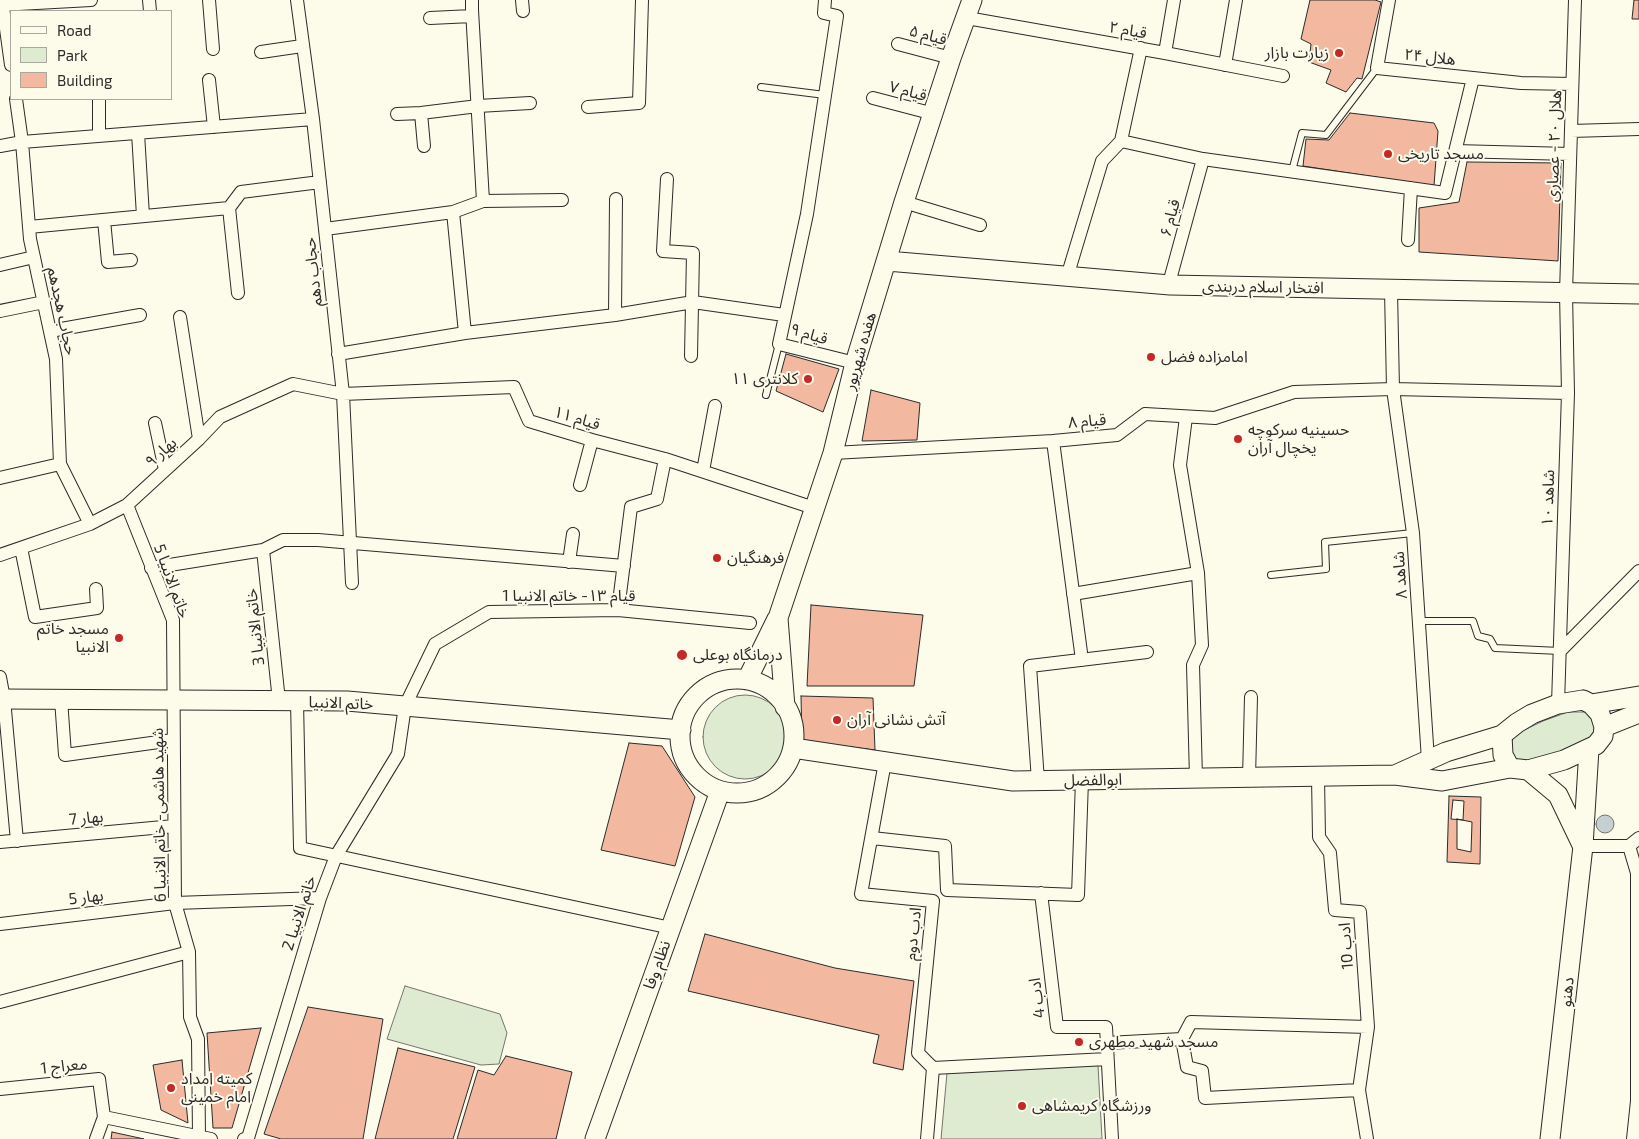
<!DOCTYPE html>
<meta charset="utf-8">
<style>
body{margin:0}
#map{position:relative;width:1639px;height:1139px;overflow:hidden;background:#fdfbea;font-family:"Exo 2",sans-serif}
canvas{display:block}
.legend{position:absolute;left:10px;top:10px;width:162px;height:90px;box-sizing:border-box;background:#fdfbea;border:1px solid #a9a89e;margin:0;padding:6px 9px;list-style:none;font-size:15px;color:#2b2b2b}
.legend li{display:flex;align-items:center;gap:10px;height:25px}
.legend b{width:25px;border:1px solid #a9a89e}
</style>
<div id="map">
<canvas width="1639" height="1139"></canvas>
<ul class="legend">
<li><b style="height:6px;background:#fdfbea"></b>Road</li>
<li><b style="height:14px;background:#deebd1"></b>Park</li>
<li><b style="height:14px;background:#f2b8a0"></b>Building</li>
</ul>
</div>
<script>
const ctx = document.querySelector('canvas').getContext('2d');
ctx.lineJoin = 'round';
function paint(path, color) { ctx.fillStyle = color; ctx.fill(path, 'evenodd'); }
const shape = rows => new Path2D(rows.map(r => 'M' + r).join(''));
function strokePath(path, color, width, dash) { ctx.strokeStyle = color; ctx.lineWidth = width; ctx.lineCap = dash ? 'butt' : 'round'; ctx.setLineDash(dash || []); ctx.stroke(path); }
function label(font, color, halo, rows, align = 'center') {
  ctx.font = font + ' "Exo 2","Noto Sans Arabic",sans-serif'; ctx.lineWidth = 4; ctx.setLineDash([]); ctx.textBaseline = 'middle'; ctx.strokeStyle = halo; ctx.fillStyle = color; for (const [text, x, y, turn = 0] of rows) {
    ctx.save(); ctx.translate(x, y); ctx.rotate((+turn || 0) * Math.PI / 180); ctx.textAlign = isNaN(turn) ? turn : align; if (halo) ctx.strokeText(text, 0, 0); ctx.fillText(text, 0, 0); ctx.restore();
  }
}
const green = shape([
 '703 737a42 42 0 1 1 84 0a42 42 0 1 1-84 0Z',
 [1568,712,1587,712,1594,720,1598,735,1544,761,1516,763,1509,749,1514,735,1543,721,1568,712],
 [405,986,500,1014,507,1033,499,1064,481,1065,387,1039,405,986],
 [1098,1065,1102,1139,941,1139,947,1073,1098,1065]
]);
paint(green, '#deebd1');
strokePath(green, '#74746e', 1);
const water = shape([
 '1596 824a9 9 0 1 1 18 0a9 9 0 1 1-18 0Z'
]);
paint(water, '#c7d0d0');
strokePath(water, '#74746e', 1);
const building = shape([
 [1310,0,1375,0,1381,2,1362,79,1357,78,1346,92,1326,83,1331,70,1309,62,1311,44,1301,39,1310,0],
 [1634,0,1639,0,1639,19,1632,19,1634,0],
 [1350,113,1434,123,1438,131,1434,186,1303,166,1306,139,1329,140,1350,113],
 [1467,162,1561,163,1558,261,1419,252,1419,208,1459,202,1467,162],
 [786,354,839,369,823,412,776,391,786,354],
 [871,390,920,403,917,440,862,441,871,390],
 [811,605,923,615,914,686,807,686,811,605],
 [801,696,873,698,875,750,802,741,801,696],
 [629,743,662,746,695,797,675,866,601,850,629,743],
 [1449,796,1481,797,1480,864,1447,862,1449,796],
 [1453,800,1464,801,1463,820,1451,819,1453,800],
 [1457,819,1472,822,1471,852,1457,849,1457,819],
 [705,934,835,968,914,981,903,1070,873,1063,879,1035,688,991,705,934],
 [308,1007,383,1019,363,1139,281,1139,264,1134,308,1007],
 [261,1028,232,1128,213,1128,207,1033,261,1028],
 [398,1048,475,1067,453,1139,375,1139,398,1048],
 [506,1056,572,1072,556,1139,457,1139,478,1070,494,1075,506,1056],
 [182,1060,188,1123,161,1110,153,1065,182,1060],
 [112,1132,144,1139,111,1139,112,1132]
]);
paint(building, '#f2b8a0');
strokePath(building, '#2b2b2b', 1);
const lane = shape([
 [761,87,825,95],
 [1292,171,1302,133,1326,135,1377,68],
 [766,395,779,344],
 [1271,575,1326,569,1325,542,1413,533],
 [1419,621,1473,621,1478,636,1490,639,1495,648,1560,651]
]);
const street = shape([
 [2,0,11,65],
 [149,0,150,11],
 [209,0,213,49],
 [297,0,313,119,343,394,352,583],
 [522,0,523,11],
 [825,0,824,13,837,16,807,214,779,344,855,363],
 [0,5,91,0],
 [472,10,483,201],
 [430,18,472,16,472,0],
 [967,18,1165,53,1283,76],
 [898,44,951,58],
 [261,52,302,46],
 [1165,53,1174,0],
 [1225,65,1236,0],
 [1473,78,1521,83,1572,84],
 [209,80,214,127],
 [873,98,934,114],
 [16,99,22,142,30,239,56,359,60,464,90,524],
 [99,99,99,136],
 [588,107,639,103,642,0],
 [421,113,424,146],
 [397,114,421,113,478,106,530,103],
 [1571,131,1639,129],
 [138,133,143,216],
 [1121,141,1203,159,1445,193,1473,78,1377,68,1389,0],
 [0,146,22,142,313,119],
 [1455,151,1570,154],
 [667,179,663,251,693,253,691,356],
 [904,202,980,225],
 [229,208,241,192,320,182],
 [453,212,465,333],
 [104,220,108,262,131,260],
 [29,227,229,208,238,293],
 [325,229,453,212,483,201,562,200],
 [1408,240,1411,188],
 [0,265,34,257],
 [1067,277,1102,161,1121,141,1141,48],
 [1170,285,1171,276,1203,159],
 [1391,290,1393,389,1413,533,1428,760],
 [0,311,44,302],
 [615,315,616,199],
 [180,317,199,439],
 [50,331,140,315],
 [338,354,465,333,615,315,693,302,784,315],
 [1186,417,1180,465,1198,573,1202,645,1193,665,1196,778],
 [155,423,165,470],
 [1053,441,1082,660],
 [833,453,1053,441,1117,435,1145,414,1215,418,1294,392,1393,389,1568,393],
 [703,471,715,406],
 [0,478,60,464],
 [580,485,592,440],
 [127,505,173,620,175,903,189,952,190,1017,198,1039,199,1136],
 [21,548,35,617,97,608,96,589],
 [263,550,279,701],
 [0,555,90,524,127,505,199,439,220,417,293,384,343,394,514,387,529,421,592,440,665,459,814,508],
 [569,562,573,534],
 [151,568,263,550,283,540,318,540,624,566],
 [1073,594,1198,573],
 [618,610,631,507,657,499,665,459],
 [1560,651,1639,571],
 [0,677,4,699,17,841],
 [61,699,65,755,173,740],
 [297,701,300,848,671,928],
 [1558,704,1568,393,1566,293,1575,0],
 [885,762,861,894,933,901,918,1053,933,1068,927,1139],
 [1318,777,1319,837,1330,853,1335,910,1360,912,1368,1027,1359,1090,1367,1139],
 [1249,778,1251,697],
 [1038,781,1030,666,1147,652],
 [872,838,945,846,947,890,1078,895,1082,780],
 [0,842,174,826],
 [1583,846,1629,846,1639,838],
 [1629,846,1637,873,1637,1101,1633,1139],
 [1041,893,1057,1027,1106,1027,1112,1139],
 [0,924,175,903,320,898],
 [0,1002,189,952],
 [1182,1039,1187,1067,1202,1071,1205,1098,1359,1090],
 [1107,1043,1182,1039,1191,1022,1368,1027],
 [933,1068,1107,1059],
 [0,1089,99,1079,104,1117,96,1139],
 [104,1117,211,1139],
 [244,1139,248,1138,320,898,336,856,398,754,405,706,435,644,489,612,618,610,750,623]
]);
const secondary = shape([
 [887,261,1170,285,1639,294],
 '680 736a57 57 0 1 1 114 0a57 57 0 1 1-114 0Z',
 [747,680,777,619],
 [0,699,347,701,681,730],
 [1583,700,1591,704,1600,714,1604,727,1603,736,1596,745,1564,760,1528,770,1510,768,1503,755,1502,735,1517,723,1532,714,1558,704,1583,700],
 [1591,704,1639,696],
 [785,707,778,618,833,453,855,363,904,202,951,58,972,0],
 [1604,727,1639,713],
 [793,748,1013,781,1395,775,1442,781,1510,768],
 [1528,770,1558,795,1582,845],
 [1395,775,1446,752,1502,735],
 [595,1139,720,791],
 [1550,1139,1583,846,1589,749]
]);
strokePath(lane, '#2b2b2b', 8);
strokePath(street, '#2b2b2b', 14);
strokePath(secondary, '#2b2b2b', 21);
strokePath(lane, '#fdfbea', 6);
strokePath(street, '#fdfbea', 12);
strokePath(secondary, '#fdfbea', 19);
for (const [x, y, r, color] of [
 [1339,53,5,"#c62828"],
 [1388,154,5,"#c62828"],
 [1151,357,5,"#c62828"],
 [808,379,5,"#c62828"],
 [1238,439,5,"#c62828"],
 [717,558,5,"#c62828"],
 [119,638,5,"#c62828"],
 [682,655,6,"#c62828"],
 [837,720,5,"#c62828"],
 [1079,1042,5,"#c62828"],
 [171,1088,5,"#c62828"],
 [1022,1106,5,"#c62828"]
]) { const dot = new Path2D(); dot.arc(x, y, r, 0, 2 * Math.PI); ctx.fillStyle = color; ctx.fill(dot); strokePath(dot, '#fdfbea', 2); }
label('16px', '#2b2b2b', '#fdfbea', [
 ["قیام ۲",1128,30,10],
 ["قیام ۵",928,35,15],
 ["هلال ۲۴",1430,57,6],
 ["قیام ۷",908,91,15],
 ["هلال ۲۰ - عصاری",1554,146,-88],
 ["قیام ۶",1170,218,-75],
 ["حجاب دهم",313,272,-96],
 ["افتخار اسلام دربندی",1263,287,1],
 ["حجاب هجدهم",62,311,78],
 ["قیام ۹",809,334,17],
 ["هفده شهریور",860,351,-74],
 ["قیام ۱۱",577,418,17],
 ["قیام ۸",1087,421,-5],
 ["بهار ۹",161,452,-42],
 ["شاهد ۱۰",1548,498,-88],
 ["شاهد ۸",1400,575,-94],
 ["خاتم الانبیا 5",172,581,70],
 ["قیام ۱۳- خاتم الانبیا 1",569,596],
 ["خاتم الانبیا 3",255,627,-96],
 ["خاتم الانبیا",341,703,2],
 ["ابوالفضل",1093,780,-1],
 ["شهید هاشمی- خاتم الانبیا 6",159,815,-91],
 ["بهار 7",86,818,-5],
 ["بهار 5",86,897,-7],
 ["خاتم الانبیا 2",299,913,-72],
 ["ادب دوم",913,934,-84],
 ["ادب 10",1346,946,-94],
 ["نظام وفا",657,965,-70],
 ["دهنو",1567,992,-84],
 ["ادب 4",1037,998,-97],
 ["معراج 1",64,1066,-6]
]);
label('16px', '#2b2b2b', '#fdfbea', [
 ["زیارت بازار",1329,53,"right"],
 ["مسجد تاریخی",1398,154],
 ["امامزاده فضل",1161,357],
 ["کلانتری ۱۱",798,379,"right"],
 ["حسینیه سرکوچه",1248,430],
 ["یخچال آران",1248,448],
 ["فرهنگیان",727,558],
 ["مسجد خاتم",109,629,"right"],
 ["الانبیا",109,647,"right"],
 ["درمانگاه بوعلی",693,655],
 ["آتش نشانی آران",847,720],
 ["مسجد شهید مطهری",1089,1042],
 ["کمیته امداد",181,1079],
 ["امام خمینی",181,1097],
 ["ورزشگاه کریمشاهی",1032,1106]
], 'left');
</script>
